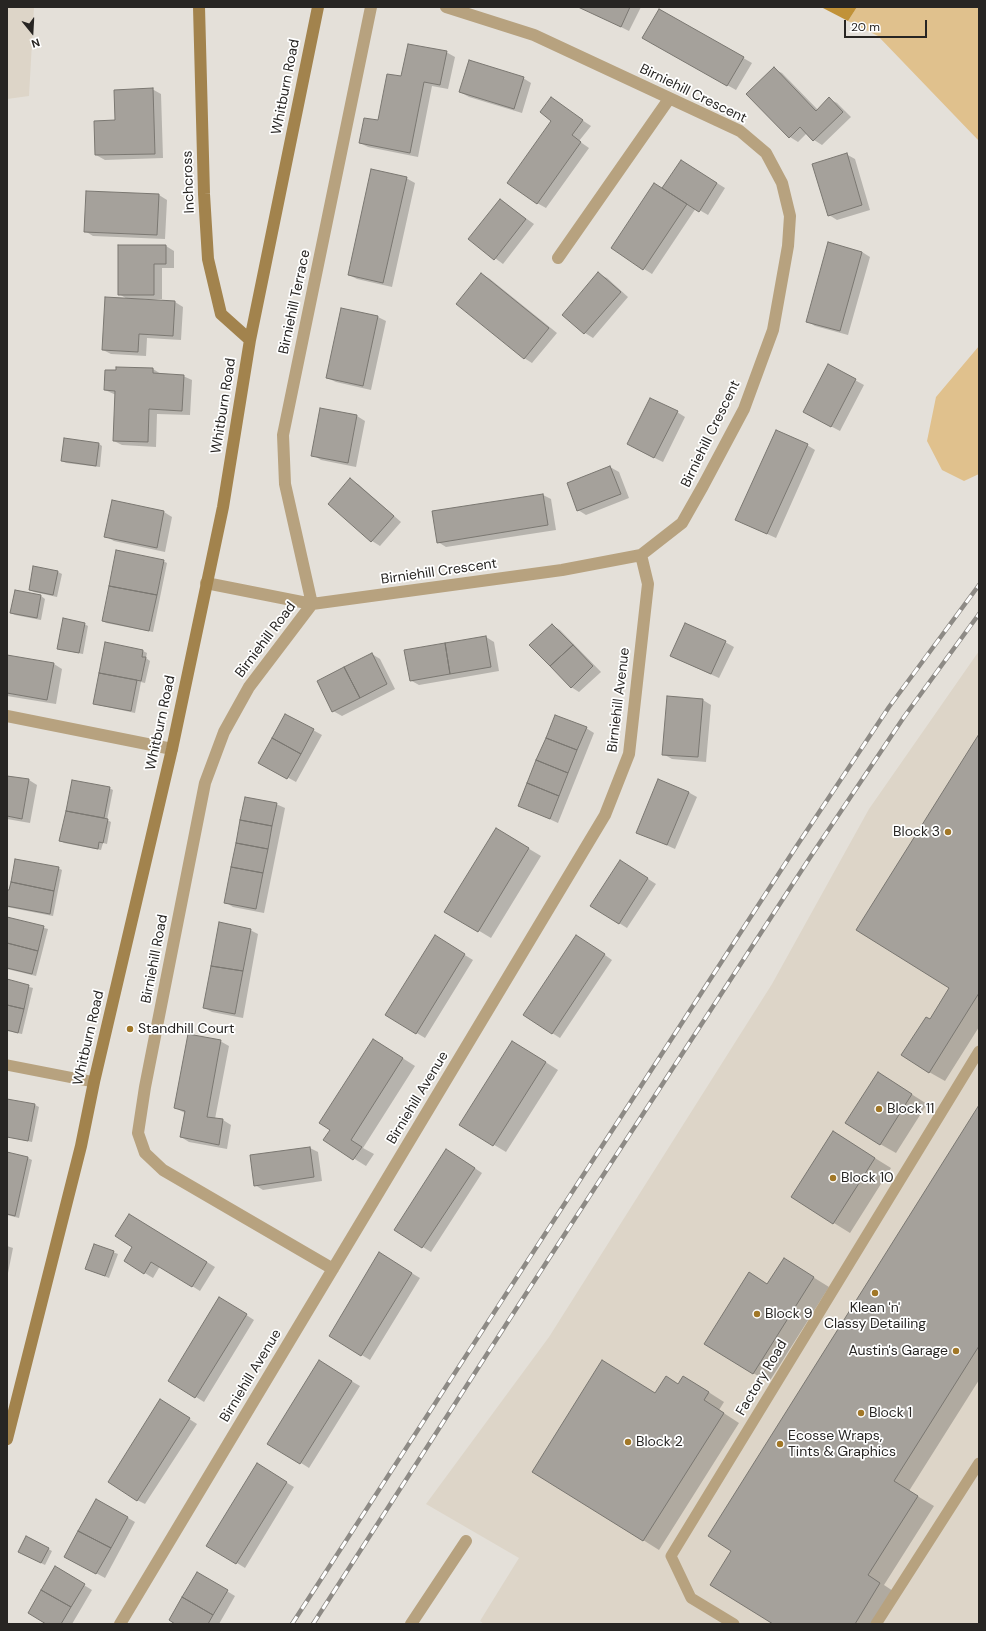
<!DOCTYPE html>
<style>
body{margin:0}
#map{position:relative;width:986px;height:1631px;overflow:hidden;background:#e4e0d9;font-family:"DM Sans",sans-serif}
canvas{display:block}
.frame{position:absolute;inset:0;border:8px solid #272523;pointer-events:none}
.north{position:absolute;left:12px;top:12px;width:40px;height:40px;-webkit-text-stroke:3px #fff;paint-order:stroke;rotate:162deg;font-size:11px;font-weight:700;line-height:16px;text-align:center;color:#272523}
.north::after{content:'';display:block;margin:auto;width:14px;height:18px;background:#272523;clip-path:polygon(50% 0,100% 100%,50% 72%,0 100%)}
.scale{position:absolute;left:844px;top:20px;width:83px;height:18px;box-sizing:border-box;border:2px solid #272523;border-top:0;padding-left:5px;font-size:12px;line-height:14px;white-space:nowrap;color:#272523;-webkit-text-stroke:3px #fff;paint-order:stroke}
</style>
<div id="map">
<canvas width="986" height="1631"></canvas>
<div class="frame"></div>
<div class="north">N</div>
<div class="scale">20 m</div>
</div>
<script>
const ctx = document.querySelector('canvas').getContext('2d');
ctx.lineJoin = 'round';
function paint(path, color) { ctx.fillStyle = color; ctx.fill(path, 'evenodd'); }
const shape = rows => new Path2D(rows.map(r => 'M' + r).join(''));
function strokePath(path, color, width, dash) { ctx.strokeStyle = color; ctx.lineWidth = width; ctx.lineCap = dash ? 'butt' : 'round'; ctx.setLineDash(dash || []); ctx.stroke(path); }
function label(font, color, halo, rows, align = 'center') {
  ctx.font = font + ' "DM Sans",sans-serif'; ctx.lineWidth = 3.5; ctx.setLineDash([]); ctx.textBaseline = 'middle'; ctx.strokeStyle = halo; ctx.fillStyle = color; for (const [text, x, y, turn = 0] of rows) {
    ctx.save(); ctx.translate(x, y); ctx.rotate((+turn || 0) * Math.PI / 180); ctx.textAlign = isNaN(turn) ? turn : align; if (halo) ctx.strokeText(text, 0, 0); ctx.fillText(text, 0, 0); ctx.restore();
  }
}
paint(shape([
 [7,7,34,7,29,96,7,99],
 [979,651,979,1624,484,1624,480,1621,519,1558,426,1504,549,1337,772,984,869,809]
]), '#ddd5c8');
paint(shape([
 [857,7,979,7,979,141,878,36,848,21],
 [979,346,979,474,964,481,942,470,927,441,936,397]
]), '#e0c18d');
paint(shape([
 [821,7,857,7,848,21]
]), '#c19238');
paint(shape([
 [580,7,641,7,629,31],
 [659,10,752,63,736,90,643,38],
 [446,52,455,57,448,89,432,86,418,157,368,147,360,143,378,122,402,78],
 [774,69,782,73,818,110,829,99,837,103,851,117,822,145,814,140,807,133,798,142,790,137,748,94],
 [523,78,531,83,522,113,469,97,460,92],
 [152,89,161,94,163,158,105,160,96,155,116,121],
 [558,104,591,126,579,141,589,148,546,208,537,203,553,120],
 [846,154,855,159,870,210,837,220,829,215],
 [681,161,725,188,708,215,696,208,652,274,644,269,663,189],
 [406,178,415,183,392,287,357,279,349,275],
 [159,195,167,200,165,239,93,236,85,231],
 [500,200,534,224,503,264,469,239],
 [829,243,862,252,870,257,848,335,815,326,807,321],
 [166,246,174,251,174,268,162,268,162,299,144,299,143,300,175,302,183,307,181,340,147,338,146,356,111,354,103,350,129,300,119,294],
 [482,274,490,279,557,333,532,363,524,358],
 [599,274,607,278,628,297,593,338,585,333,563,315],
 [342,309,378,317,386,321,371,390,336,382,327,378],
 [829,366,864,385,840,431,813,417],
 [153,369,161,374,183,376,192,380,190,415,157,414,156,447,122,445,114,441,116,395,105,390],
 [677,412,685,417,663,462,636,449],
 [357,416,365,421,356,467,321,460,313,455],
 [99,444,102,446,100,467,66,463,62,461],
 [807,445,815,450,776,538,745,524],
 [610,467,619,472,629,498,586,515,578,510],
 [350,480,358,484,401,522,380,546,372,541,329,504],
 [543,495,551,499,556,530,446,547,438,542],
 [113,501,164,512,172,517,165,552,114,541,105,536],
 [163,561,167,563,153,632,106,623,103,621],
 [34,567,58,572,62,574,57,597,34,592,30,590],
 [15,591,41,596,45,599,41,620,15,615,11,613],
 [84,624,88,626,83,654,62,650,58,648],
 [552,625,560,630,601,672,579,692,571,687],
 [486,637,494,642,499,671,419,685,410,680],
 [725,642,734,647,719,678,679,660],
 [143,651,147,653,146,658,150,661,145,683,141,682,135,713,98,705,94,703],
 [372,654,380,659,395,689,342,716,333,711],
 [7,656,54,664,62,669,56,704,7,696],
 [703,700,711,705,706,762,672,759,663,754],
 [286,715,322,735,296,782,260,762],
 [586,728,594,733,558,823,519,805],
 [979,736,979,1027,945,1081,929,1072,930,1021,950,988],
 [7,777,29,780,37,785,30,823,7,819],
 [72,781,109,788,113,790,107,820,111,822,107,844,103,843,101,850,64,843,61,841],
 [688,792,697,797,675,849,637,832],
 [276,804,285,808,264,913,233,907,225,902],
 [496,829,541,856,491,938,446,911],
 [628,866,656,884,627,928,619,923],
 [58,868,62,870,53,916,7,907,7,891,10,891],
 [7,918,48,929,36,976,7,969],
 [250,930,258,934,243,1018,212,1012,204,1008],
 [435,937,473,960,425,1038,387,1015],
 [585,941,612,960,560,1038,552,1033],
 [7,981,33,988,22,1034,7,1031],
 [220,1041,229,1046,215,1119,223,1120,231,1125,227,1149,189,1142,181,1137,185,1113,175,1108],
 [385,1047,415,1066,363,1148,374,1154,366,1166,324,1140],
 [525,1049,558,1070,506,1152,461,1125],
 [894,1083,927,1104,896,1153,880,1144],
 [7,1100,35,1105,39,1107,32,1142,7,1137],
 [979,1107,979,1380,909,1491,934,1506,884,1585,896,1593,876,1624,775,1624,733,1550],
 [849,1142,891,1168,850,1233,792,1197],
 [310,1148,318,1152,322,1181,263,1190,255,1185],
 [7,1153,28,1158,32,1160,19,1218,7,1215],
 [455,1155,482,1173,431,1252,395,1230],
 [138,1220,215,1267,200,1291,160,1266,153,1278,125,1261,134,1247],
 [95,1245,118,1254,109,1278,86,1269],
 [7,1246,13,1248,7,1278],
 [388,1259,420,1278,370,1360,330,1336],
 [800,1269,829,1287,769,1382,753,1373,768,1285],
 [228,1303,254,1320,204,1402,169,1380],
 [603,1361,656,1394,699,1386,724,1402,719,1410,739,1423,659,1550,533,1471],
 [327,1367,360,1386,309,1468,269,1443],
 [169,1406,197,1424,145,1504,137,1500],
 [257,1465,294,1487,245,1568,208,1545],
 [97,1500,135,1522,105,1578,74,1561],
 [26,1537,52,1551,45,1565,23,1554],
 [56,1568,92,1590,72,1624,47,1624],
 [197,1573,235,1596,219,1624,177,1624]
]), '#0003');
const building = shape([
 [578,7,630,7,621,27,578,7],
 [659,9,744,57,727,86,642,38,659,9],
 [408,44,447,51,440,85,424,82,410,153,359,143,364,118,378,120,387,74,401,76,408,44],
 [469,60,524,77,514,109,459,92,469,60],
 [774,67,816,111,829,97,843,112,813,141,800,127,789,138,746,94,774,67],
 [153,88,155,154,95,155,94,121,115,120,114,90,153,88],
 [551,97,583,120,572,135,581,142,537,204,507,183,551,121,540,112,551,97],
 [847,153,862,205,828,216,812,164,847,153],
 [681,160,717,183,699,212,662,188,681,160],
 [371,169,407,177,383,283,348,275,371,169],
 [654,183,687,204,643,270,611,248,654,183],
 [86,191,159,194,157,235,84,232,86,191],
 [500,199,526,219,494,260,468,239,500,199],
 [828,242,862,252,840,331,806,322,828,242],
 [118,245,166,245,166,264,154,264,154,295,118,295,118,245],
 [598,272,621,292,584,334,562,315,598,272],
 [481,273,549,328,524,359,456,304,481,273],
 [105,297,175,301,173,336,139,334,138,352,102,350,105,297],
 [341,308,378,316,363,386,326,378,341,308],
 [828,364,856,379,831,427,803,412,828,364],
 [116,367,153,368,153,373,184,375,182,411,149,409,148,442,113,441,115,391,104,390,105,370,116,370,116,367],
 [650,398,678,411,654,458,627,444,650,398],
 [320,408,357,415,348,463,311,456,320,408],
 [776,430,808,444,767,534,735,520,776,430],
 [64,438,99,443,96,466,61,461,64,438],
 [610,466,621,494,577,511,567,483,610,466],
 [350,478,394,516,371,542,328,504,350,478],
 [543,494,548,525,437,543,432,511,543,494],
 [112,500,164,511,157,548,104,537,112,500],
 [116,550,164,560,157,595,109,586,116,550],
 [33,566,58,571,53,595,29,590,33,566],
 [109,586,157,595,149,631,102,621,109,586],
 [15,590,41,595,37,618,10,613,15,590],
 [63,618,85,623,79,653,57,649,63,618],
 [685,623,726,641,711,674,670,656,685,623],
 [552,624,573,645,550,666,529,645,552,624],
 [486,636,491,667,450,674,445,643,486,636],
 [105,642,143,650,142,657,146,657,141,681,99,673,105,642],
 [445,643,450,674,410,681,404,650,445,643],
 [573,645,593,666,571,688,550,666,573,645],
 [372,653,387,684,360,698,344,667,372,653],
 [7,655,54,663,47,700,7,693,7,655],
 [344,667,360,698,332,712,317,681,344,667],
 [99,673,137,680,131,711,93,704,99,673],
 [667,696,703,699,698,757,662,755,667,696],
 [285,714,314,729,301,754,272,738,285,714],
 [555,715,587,727,577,750,546,738,555,715],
 [979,734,979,993,929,1073,901,1055,926,1017,930,1019,949,988,856,930,979,734],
 [272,738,301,754,287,779,258,763,272,738],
 [546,738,577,750,568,773,536,760,546,738],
 [536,760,568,773,559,796,527,783,536,760],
 [7,776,29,779,22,819,7,816,7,776],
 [658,779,689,792,667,845,636,833,658,779],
 [72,780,110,787,104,818,66,811,72,780],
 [527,783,559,796,550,819,518,806,527,783],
 [245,797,277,803,272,826,240,820,245,797],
 [66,811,108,819,103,843,99,842,98,849,59,841,66,811],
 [240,820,272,826,268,849,236,843,240,820],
 [496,828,529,848,478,932,444,912,496,828],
 [236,843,268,849,263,873,231,867,236,843],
 [15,859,59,867,54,891,11,882,15,859],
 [620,860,648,878,619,924,590,906,620,860],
 [231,867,263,873,256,909,224,903,231,867],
 [11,882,54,891,50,914,7,906,7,890,9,890,11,882],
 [7,917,44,926,38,951,7,943,7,917],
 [219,922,251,929,243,971,211,966,219,922],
 [435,935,465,954,416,1034,385,1015,435,935],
 [576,935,605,954,552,1034,523,1015,576,935],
 [7,943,38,951,32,974,7,968,7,943],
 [211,966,243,971,235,1014,203,1008,211,966],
 [7,979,29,985,24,1009,7,1005,7,979],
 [7,1005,24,1009,18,1033,7,1030,7,1005],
 [188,1034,221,1040,207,1117,223,1119,219,1145,180,1137,185,1111,174,1108,188,1034],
 [373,1039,403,1058,351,1140,362,1147,353,1160,323,1140,330,1130,319,1123,373,1039],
 [512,1041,546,1062,493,1146,459,1125,512,1041],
 [878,1072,912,1094,880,1145,845,1123,878,1072],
 [7,1099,35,1104,28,1141,7,1137,7,1099],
 [979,1105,979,1346,894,1481,918,1496,868,1575,880,1583,855,1624,773,1624,710,1585,731,1551,708,1536,979,1105],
 [833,1131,875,1158,833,1224,791,1197,833,1131],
 [310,1147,314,1177,254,1186,250,1155,310,1147],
 [446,1149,475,1168,422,1248,394,1230,446,1149],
 [7,1152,28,1157,15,1216,7,1214,7,1152],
 [129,1214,207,1262,192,1287,151,1262,144,1274,124,1261,132,1247,115,1236,129,1214],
 [94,1244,114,1251,105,1276,85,1269,94,1244],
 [379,1252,412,1273,361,1356,329,1336,379,1252],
 [784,1258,814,1277,753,1374,704,1344,749,1272,767,1284,784,1258],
 [219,1297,247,1314,195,1398,168,1381,219,1297],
 [319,1360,352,1381,300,1464,267,1444,319,1360],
 [602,1360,655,1393,666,1376,678,1384,683,1376,709,1392,704,1400,724,1413,643,1541,532,1472,602,1360],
 [160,1399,190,1418,137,1501,108,1482,160,1399],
 [257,1463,287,1482,236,1564,206,1546,257,1463],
 [96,1499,128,1517,111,1548,78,1531,96,1499],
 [78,1531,111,1548,96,1574,64,1557,78,1531],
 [26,1536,49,1548,41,1563,18,1552,26,1536],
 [55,1566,85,1584,71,1607,41,1590,55,1566],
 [197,1572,228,1590,213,1615,182,1597,197,1572],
 [41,1590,71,1607,61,1624,46,1624,28,1613,41,1590],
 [182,1597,213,1615,208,1624,175,1624,169,1620,182,1597]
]);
paint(building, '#a5a19b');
strokePath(building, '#7a7771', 1);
strokePath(shape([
 [7,1065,94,1082],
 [734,1624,691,1598,671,1556,979,1051],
 [876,1624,979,1463]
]), '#b7a27f', 11);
strokePath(shape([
 [558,258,669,99],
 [206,583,312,604,562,570,641,555,682,523,703,486,744,409,773,330,788,246,790,216,782,183,766,153,740,131,534,35,446,7],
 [7,716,172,749],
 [333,1269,163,1170,145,1153,138,1133,145,1087,205,783,224,732,249,687,312,604,285,484,283,435,371,7],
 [120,1624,605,815,629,754,648,584,641,555],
 [411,1624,466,1541]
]), '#b7a27f', 12);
strokePath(shape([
 [199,7,204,194,208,259,221,314,250,340],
 [7,1439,81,1146,94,1082,172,749,223,507,250,340,318,7]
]), '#a2834d', 12);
const rail = shape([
 [292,1624,796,847,889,707,979,585],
 [313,1624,518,1306,809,859,904,717,979,614]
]);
strokePath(rail, '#8d8a85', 4.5);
strokePath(rail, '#fff', 3, [9]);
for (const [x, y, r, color] of [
 [948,832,4,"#a17727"],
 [130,1029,4,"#a17727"],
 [879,1109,4,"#a17727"],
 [833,1178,4,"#a17727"],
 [875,1293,4,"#a17727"],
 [757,1314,4,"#a17727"],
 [956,1351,4,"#a17727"],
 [861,1413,4,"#a17727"],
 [628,1442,4,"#a17727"],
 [780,1444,4,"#a17727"]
]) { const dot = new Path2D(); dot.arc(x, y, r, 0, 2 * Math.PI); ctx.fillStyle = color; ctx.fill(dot); strokePath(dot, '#fff', 1.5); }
label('14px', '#272523', '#fff', [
 ["Whitburn Road",286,87,-79],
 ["Birniehill Crescent",693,94,26],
 ["Inchcross",189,182,-92],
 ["Birniehill Terrace",295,302,-78],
 ["Whitburn Road",224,406,-81],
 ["Birniehill Crescent",711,434,-64],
 ["Birniehill Crescent",439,572,-8],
 ["Birniehill Road",266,640,-53],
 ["Birniehill Avenue",619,700,-83],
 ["Whitburn Road",161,723,-78],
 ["Birniehill Road",155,959,-79],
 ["Whitburn Road",89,1038,-77],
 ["Birniehill Avenue",418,1098,-59],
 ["Birniehill Avenue",251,1376,-59],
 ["Factory Road",762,1378,-59]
]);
label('14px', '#272523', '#fff', [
 ["Block 3",940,832,"right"],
 ["Standhill Court",138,1029],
 ["Block 11",887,1109],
 ["Block 10",841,1178],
 ["Klean 'n'",875,1308,"center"],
 ["Classy Detailing",875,1324,"center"],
 ["Block 9",765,1314],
 ["Austin's Garage",948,1351,"right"],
 ["Block 1",869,1413],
 ["Ecosse Wraps,",788,1436],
 ["Tints & Graphics",788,1452],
 ["Block 2",636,1442]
], 'left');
</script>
